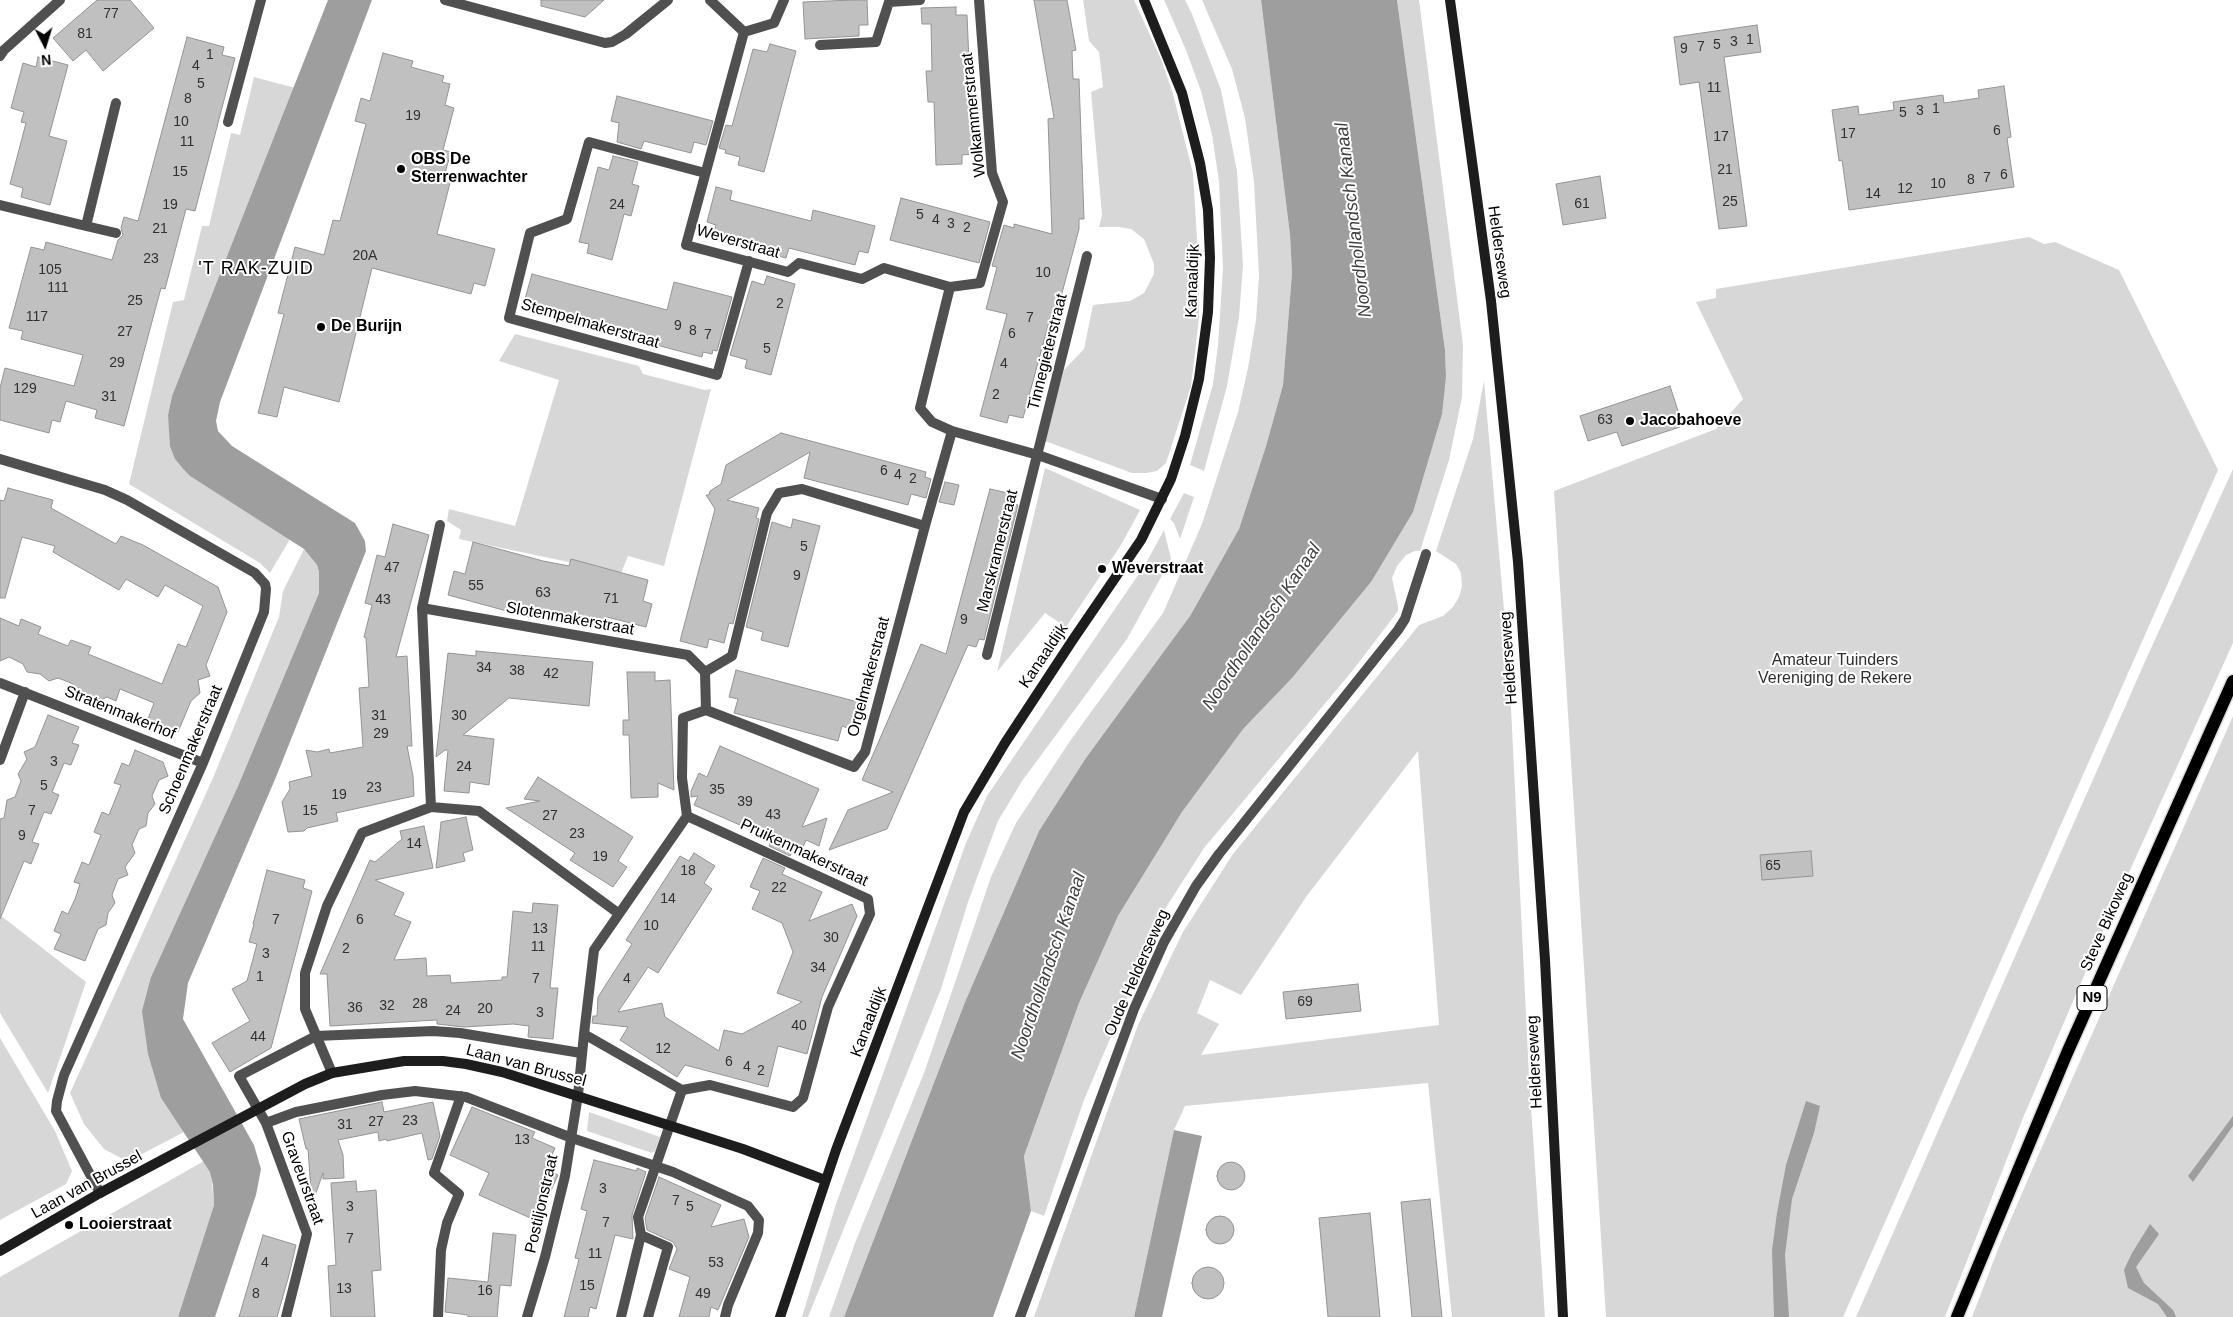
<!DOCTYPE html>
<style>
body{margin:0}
#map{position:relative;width:2233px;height:1317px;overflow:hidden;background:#fff;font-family:Arial,sans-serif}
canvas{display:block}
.north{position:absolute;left:20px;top:20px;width:50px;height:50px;-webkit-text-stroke:4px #fff;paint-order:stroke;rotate:175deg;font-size:14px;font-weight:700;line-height:20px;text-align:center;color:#000}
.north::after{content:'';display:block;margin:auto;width:18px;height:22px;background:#000;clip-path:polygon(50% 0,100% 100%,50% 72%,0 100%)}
</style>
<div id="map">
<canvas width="2233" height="1317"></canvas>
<div class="north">N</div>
</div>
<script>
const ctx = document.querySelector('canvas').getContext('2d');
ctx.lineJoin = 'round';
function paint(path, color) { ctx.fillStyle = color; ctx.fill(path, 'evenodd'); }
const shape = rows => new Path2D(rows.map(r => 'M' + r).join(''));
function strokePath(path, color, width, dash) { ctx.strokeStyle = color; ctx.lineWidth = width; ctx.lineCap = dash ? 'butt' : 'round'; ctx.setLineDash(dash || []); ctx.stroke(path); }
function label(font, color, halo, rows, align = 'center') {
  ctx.font = font + ' Arial,sans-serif'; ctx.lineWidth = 4; ctx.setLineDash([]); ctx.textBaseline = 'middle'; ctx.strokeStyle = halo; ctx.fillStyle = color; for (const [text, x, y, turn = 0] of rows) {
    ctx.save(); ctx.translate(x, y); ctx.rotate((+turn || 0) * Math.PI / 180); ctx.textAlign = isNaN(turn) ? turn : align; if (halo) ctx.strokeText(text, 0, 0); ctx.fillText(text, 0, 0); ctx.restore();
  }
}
paint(shape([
 [1083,0,1134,0,1161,59,1173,94,1193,173,1199,273,1199,318,1191,386,1166,463,1157,471,1146,473,1132,473,1045,441,1064,370,1084,349,1093,305,1130,301,1144,293,1154,274,1154,264,1144,239,1131,229,1119,227,1099,227,1102,215,1091,92,1103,87,1099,52,1089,41],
 [1164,0,1185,0,1192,14,1221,90,1237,171,1243,265,1239,317,1227,386,1204,471,1190,465,1213,384,1218,345,1223,268,1219,181,1212,135,1201,91,1186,50],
 [1202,0,1261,0,1290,235,1292,273,1283,385,1266,446,1239,529,1190,616,1039,831,965,1002,844,1317,829,1317,855,1243,924,1073,991,877,1016,823,1070,741,1163,613,1202,524,1238,412,1248,368,1256,320,1259,275,1254,182,1245,118,1232,69],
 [1397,0,1419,0,1463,345,1462,397,1449,460,1420,551,1415,551,1406,555,1397,566,1392,578,1398,606,1398,611,1353,670,1204,848,1165,909,1084,1100,1044,1216,1031,1211,1024,1156,1079,1003,1118,916,1182,812,1243,728,1293,677,1371,582,1446,376,1445,350],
 [254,77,295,88,172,396,168,415,175,459,183,469,190,476,290,539,270,573,260,563,129,484,173,302,184,300,202,226,209,226,231,133,240,135],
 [2029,237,2044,244,2055,242,2119,270,2218,470,1843,1317,1606,1317,1554,491,1716,429,1743,399,1696,302,1716,298,1716,289],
 [515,334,639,366,643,374,705,390,711,389,664,566,628,556,621,573,459,539,461,530,447,521,449,509,515,526,559,380,499,361],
 [1484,381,1509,667,1529,1076,1545,1317,1452,1317,1428,1083,1185,1106,1174,1130,1134,1317,1034,1317,1138,1025,1183,932,1233,854,1419,625,1443,616,1453,607,1459,597,1462,586,1461,573,1456,564,1436,551,1473,439],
 [1418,751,1439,1025,1201,1055,1219,1024,1197,1013,1210,980,1241,995,1306,897],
 [1045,468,1140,510,1121,545,1066,627,1045,613,997,672],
 [2233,469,2233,643,2116,901,2023,1118,1945,1317,1856,1317,2147,657],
 [1184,493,1194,497,1180,539,1174,523,1170,519],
 [1164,530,1171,559,1127,639,1022,781,998,821,968,902,941,989,808,1317,802,1317,835,1207,966,843,987,796,1145,565],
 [304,549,317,565,319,572,319,593,238,786,151,977,161,1098,184,1132,142,1154,121,1158,104,1149,84,1124,70,1093,213,778,279,617,283,591],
 [2233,716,2233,1317,1972,1317,2000,1244,2038,1156],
 [0,915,86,982,48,1093,0,1013],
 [0,1038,55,1131,72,1171,66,1184,0,1220],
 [589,1112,660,1137,655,1151,652,1153,587,1131],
 [204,1161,211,1172,214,1205,178,1317,0,1317,0,1277]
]), '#d7d7d7');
paint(shape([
 [328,0,372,0,220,402,216,421,218,431,232,446,355,523,365,541,366,551,276,777,188,983,183,1019,254,1145,261,1169,256,1195,215,1317,178,1317,214,1205,213,1185,210,1172,161,1098,148,1054,142,1011,151,977,238,786,319,593,319,572,317,565,304,549,190,476,183,469,175,459,170,446,168,415,172,396],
 [1261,0,1397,0,1445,350,1446,376,1442,414,1413,512,1371,582,1293,677,1243,729,1182,812,1118,916,1079,1003,1024,1156,1031,1211,993,1317,844,1317,965,1002,1039,831,1086,758,1190,616,1239,529,1266,446,1283,385,1292,273,1290,235],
 [1806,1101,1820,1106,1814,1133,1792,1199,1785,1255,1789,1317,1774,1317,1772,1250,1777,1213,1786,1165],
 [2233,1116,2233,1126,2193,1182,2188,1176],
 [1174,1130,1202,1136,1162,1317,1134,1317],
 [2150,1224,2159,1234,2136,1267,2144,1283,2173,1310,2176,1317,2167,1317,2158,1304,2128,1288,2124,1270,2132,1253]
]), '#9e9e9e');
const building = shape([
 [97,0,130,0,154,28,103,71,86,50,73,61,53,38,97,0],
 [541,0,604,0,585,17,541,6,541,0],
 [854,0,867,0,868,25,859,25,859,36,805,39,803,2,854,0],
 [1034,0,1067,0,1076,50,1072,51,1073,79,1079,79,1084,219,1079,219,1079,229,1054,323,1049,322,1023,418,1009,415,1007,423,980,416,1007,314,986,309,997,267,992,266,1004,225,1014,228,1014,224,1052,234,1048,119,1054,118,1034,0],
 [956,7,956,15,967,15,973,154,962,155,962,164,936,165,934,102,928,102,927,86,926,71,932,71,931,24,922,24,921,8,956,7],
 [1757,25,1761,52,1724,57,1747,226,1719,229,1699,82,1680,85,1674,37,1757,25],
 [187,37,224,47,222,55,235,58,195,211,186,209,165,289,161,288,124,426,95,418,97,410,66,401,60,422,52,420,49,433,0,420,0,388,5,368,74,386,83,355,21,339,23,331,9,328,31,247,44,250,46,242,112,260,118,240,123,235,121,228,124,217,138,221,187,37],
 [770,44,796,51,764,172,738,165,740,157,725,153,726,150,719,148,726,125,732,126,753,49,767,52,770,44],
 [383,53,413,61,411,67,444,76,442,82,450,84,445,105,454,108,443,150,451,152,445,173,452,175,437,234,495,249,485,286,474,283,471,294,372,268,339,402,284,387,277,417,258,413,284,314,278,313,295,247,324,255,333,220,340,221,366,124,355,121,361,98,370,101,383,53],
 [38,57,68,65,49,136,67,141,50,205,21,197,23,188,10,184,26,123,21,122,24,112,11,108,23,63,36,67,38,57],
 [2004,86,2011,137,2007,138,2014,187,1849,210,1842,160,1839,161,1832,110,1858,106,1859,115,1894,110,1893,102,1943,95,1944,103,1979,98,1978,90,2004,86],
 [617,96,713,121,706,145,694,142,691,153,644,141,641,149,617,142,619,123,611,121,617,96],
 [613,156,638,162,632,184,639,186,631,216,624,214,612,260,587,253,589,244,579,242,598,167,609,170,613,156],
 [1600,176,1606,218,1563,225,1556,184,1600,176],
 [716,187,732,191,730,200,811,221,813,210,875,226,868,253,859,251,855,265,789,248,786,258,712,239,716,225,707,222,716,187],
 [901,198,990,222,979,263,890,240,901,198],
 [532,274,667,310,674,282,732,297,717,351,713,350,712,354,703,352,702,357,531,312,534,301,525,299,532,274],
 [767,276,795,284,771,375,745,368,747,360,730,355,752,281,764,285,767,276],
 [1670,386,1679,414,1676,416,1680,427,1622,446,1617,432,1588,441,1580,416,1670,386],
 [781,433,926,472,925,477,931,479,926,498,911,494,908,505,804,478,810,452,762,480,727,500,759,508,756,518,759,519,733,624,729,623,724,643,709,639,707,648,680,641,715,509,706,495,709,495,710,491,721,484,726,465,781,433],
 [945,482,959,485,954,505,939,502,945,482],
 [8,488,53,500,51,508,116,544,121,536,143,545,218,587,227,612,206,665,210,676,198,680,200,693,191,701,178,732,148,719,154,703,120,689,116,701,107,697,99,701,89,694,77,692,73,684,66,681,58,678,49,681,40,674,27,672,23,664,9,657,0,661,0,618,19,626,21,619,41,627,38,634,68,646,71,640,91,647,88,654,162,684,178,644,186,647,203,606,165,585,158,597,126,579,119,590,53,552,55,546,22,537,5,598,0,598,0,500,4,501,8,488],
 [990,489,1017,495,1014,504,1018,505,984,640,979,639,976,647,968,645,887,829,829,850,848,810,893,792,862,780,921,644,946,654,990,489],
 [793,519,820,526,788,647,761,640,763,632,746,627,772,522,791,528,793,519],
 [393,524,429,535,396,657,407,656,412,746,407,746,413,776,414,796,336,813,338,821,307,828,304,831,288,832,282,802,290,789,289,782,312,776,306,750,317,752,329,749,330,753,363,747,359,688,369,687,366,638,364,637,372,605,365,603,377,555,385,557,393,524],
 [473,542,543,561,569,566,571,559,648,580,643,601,652,604,646,627,607,617,605,625,596,623,595,625,540,611,539,615,530,613,529,617,448,595,454,571,465,574,473,542],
 [476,651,593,662,589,706,509,698,463,735,494,739,489,785,470,782,469,793,444,791,448,750,445,750,436,757,448,653,476,656,476,651],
 [736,670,858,702,850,729,842,726,838,741,734,713,738,699,729,697,736,670],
 [627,672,655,672,655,681,670,680,674,790,658,783,658,797,631,798,629,735,623,735,623,720,629,720,627,672],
 [48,715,79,727,72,743,79,745,71,765,64,763,52,792,59,795,55,805,51,814,44,812,32,842,39,844,31,864,24,861,0,919,0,819,4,818,7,800,15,797,21,781,18,774,27,759,24,752,35,747,48,715],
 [720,746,819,789,802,827,827,818,819,846,806,840,803,847,795,844,790,856,769,846,772,839,694,805,698,796,691,797,691,791,699,773,707,777,720,746],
 [135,750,163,762,168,776,159,780,152,796,155,804,148,813,146,826,139,829,132,845,135,853,125,867,128,875,118,879,112,895,115,903,108,913,106,925,98,929,85,961,54,949,61,934,54,931,62,911,68,914,75,899,80,884,74,882,82,862,89,865,101,835,94,832,102,812,109,815,121,785,114,783,122,763,129,766,135,750],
 [538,777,633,837,618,861,627,867,613,887,570,860,575,853,506,808,540,801,524,799,538,777],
 [466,817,473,850,463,853,465,861,436,868,441,822,466,817],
 [424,826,433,868,375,880,404,893,394,915,411,922,394,960,426,958,427,976,450,975,451,983,502,980,502,977,507,977,513,911,532,913,533,903,558,905,550,988,558,988,553,1039,528,1037,529,1026,513,1024,464,1027,437,1024,437,1020,330,1026,327,974,320,974,370,860,375,862,402,839,400,831,424,826],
 [1811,851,1813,876,1762,880,1760,855,1811,851],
 [694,853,715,866,704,883,712,889,658,973,648,967,618,1012,662,1003,665,1017,719,1051,724,1030,742,1034,802,1002,777,993,793,952,782,923,752,909,760,891,750,887,763,858,785,868,782,874,822,892,809,921,852,904,857,916,822,997,807,1054,778,1046,768,1087,685,1065,677,1077,620,1040,628,1027,592,1023,593,1016,597,1016,598,997,632,944,626,940,680,856,689,861,694,853],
 [267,870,305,880,303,888,312,891,271,1048,230,1072,212,1043,250,1021,232,989,247,981,257,944,249,942,254,924,253,924,267,870],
 [1358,984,1361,1011,1286,1019,1283,992,1358,984],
 [382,1102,384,1112,433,1102,440,1136,432,1159,428,1160,422,1133,387,1141,386,1139,379,1141,378,1132,338,1140,343,1155,344,1178,323,1179,323,1173,312,1204,308,1149,306,1149,299,1119,382,1102],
 [472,1107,535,1132,532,1138,555,1148,546,1169,558,1175,537,1221,479,1195,489,1173,450,1155,472,1107],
 [594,1160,637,1171,637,1168,646,1172,632,1215,633,1239,615,1235,596,1309,590,1307,588,1317,564,1317,579,1259,575,1258,587,1211,581,1209,594,1160],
 '1217 1176a14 14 0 1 1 28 0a14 14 0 1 1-28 0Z',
 [659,1177,721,1205,711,1227,744,1219,749,1237,718,1310,711,1307,709,1317,679,1317,690,1277,669,1269,677,1249,673,1242,647,1230,645,1218,659,1177],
 [356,1181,357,1192,376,1190,381,1270,372,1271,375,1317,331,1317,328,1266,336,1265,331,1183,356,1181],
 [1430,1199,1442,1317,1412,1317,1401,1202,1430,1199],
 [1370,1213,1380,1317,1328,1317,1319,1218,1370,1213],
 '1206 1230a14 14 0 1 1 28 0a14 14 0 1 1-28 0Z',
 [493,1233,516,1235,511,1286,500,1285,497,1317,468,1317,468,1315,445,1312,448,1278,488,1282,493,1233],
 [263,1235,296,1245,289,1275,277,1317,239,1317,263,1235],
 '1192 1283a16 16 0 1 1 32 0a16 16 0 1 1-32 0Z'
]);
paint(building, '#c0c0c0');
strokePath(building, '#949494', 1);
const primary = shape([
 [1957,1317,2067,1053,2233,681]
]);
strokePath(primary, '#dbdbdb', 15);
strokePath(shape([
 [445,0,605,43,612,42,626,34,668,0],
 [710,0,744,32,686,245,788,272,799,263,862,279,884,268,950,287,920,408,932,422,952,431,1038,455,1162,499],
 [744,32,774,23,784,0],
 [820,45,876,42,889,2,920,0],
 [0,56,4,50,60,0],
 [228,122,261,0],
 [705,173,589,142,567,219,530,233,509,318,717,375,749,261],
 [0,205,86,226,116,103],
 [86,226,116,233],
 [950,287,980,283,1003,202,992,173,979,0],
 [0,459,105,490,127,500,255,573,265,584,266,589,264,612,203,763,64,1075,57,1101,56,1111,100,1193],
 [925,526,865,752,854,767,706,710,705,672,732,656,767,513,779,493,802,489,925,526,952,431],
 [422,608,688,655,705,672],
 [987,655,1087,256],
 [0,683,203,763],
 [0,760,25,692],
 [431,807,422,608,440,525],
 [687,816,682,778,683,718,706,710],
 [332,1073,305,1009,305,973,327,906,362,833,431,807,479,811,618,913],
 [266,1123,296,1112,382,1095,415,1091,466,1097,572,1138,673,1172,748,1206,759,1220,758,1233,728,1305,725,1317],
 [641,1235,668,1247,648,1317],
 [286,1317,307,1234,266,1123,239,1076,316,1036,433,1031,460,1033,581,1053],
 [438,1317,441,1250,447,1223,459,1194,434,1173,461,1096],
 [527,1317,545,1257,565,1176,578,1095,584,1034,594,950,687,816,868,899,870,914,828,1007,803,1098,793,1107,710,1085,682,1090,584,1034],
 [621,1317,641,1235,638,1217,682,1090],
 [1020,1317,1134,1009,1164,942,1196,886,1219,854,1398,630,1405,619,1426,554]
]), '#505050', 10);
strokePath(shape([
 [1450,0,1491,301,1518,562,1545,960,1563,1317],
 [0,1251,100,1193,305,1084,332,1073,404,1061,443,1061,466,1064,502,1072,743,1149,825,1180],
 [780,1317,836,1150,964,812,1005,743,1072,641,1141,540,1171,479,1185,436,1199,379,1208,312,1210,258,1208,210,1200,163,1182,93,1144,0]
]), '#1d1d1d', 10);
strokePath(primary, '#000', 12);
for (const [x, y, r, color] of [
 [401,169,5,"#000"],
 [321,327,5,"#000"],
 [1630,421,5,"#000"],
 [1102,569,5,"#000"],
 [69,1225,5,"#000"]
]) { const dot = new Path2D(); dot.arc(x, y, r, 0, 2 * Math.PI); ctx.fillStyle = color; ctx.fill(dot); strokePath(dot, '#fff', 2); }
label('14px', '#303030', null, [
 ["77",111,14],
 ["81",85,34],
 ["1",1750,40],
 ["3",1734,42],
 ["5",1717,45],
 ["7",1701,47],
 ["9",1684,49],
 ["1",210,55],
 ["4",196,66],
 ["5",201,84],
 ["11",1714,88],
 ["8",188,99],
 ["1",1936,109],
 ["3",1920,111],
 ["5",1903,113],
 ["19",413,116],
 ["10",181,122],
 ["6",1997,131],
 ["17",1848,134],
 ["17",1721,137],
 ["11",187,142],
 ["21",1725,170],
 ["15",180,172],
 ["6",2004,175],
 ["7",1987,178],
 ["8",1971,180],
 ["10",1938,184],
 ["12",1905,189],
 ["14",1873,194],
 ["25",1730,202],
 ["61",1582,204],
 ["19",170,205],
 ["24",617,205],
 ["5",920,215],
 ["4",936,220],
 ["3",951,224],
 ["2",967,228],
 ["21",160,229],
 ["20A",365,256],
 ["23",151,259],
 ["105",50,270],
 ["10",1043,273],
 ["111",58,288],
 ["25",135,301],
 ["2",780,304],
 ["117",37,317],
 ["7",1030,318],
 ["9",678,326],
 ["8",693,331],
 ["27",125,332],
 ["6",1012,334],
 ["7",708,335],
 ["5",767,349],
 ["29",117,363],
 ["4",1004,364],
 ["129",25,389],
 ["2",996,395],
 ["31",109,397],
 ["63",1605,420],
 ["6",884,471],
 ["4",898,475],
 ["2",913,479],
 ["5",804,547],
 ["47",392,568],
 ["9",797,576],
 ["55",476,586],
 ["63",543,593],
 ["71",611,599],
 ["43",383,600],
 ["9",964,620],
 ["34",484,668],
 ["38",517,671],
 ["42",551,674],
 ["31",379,716],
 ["30",459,716],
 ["29",381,734],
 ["3",54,762],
 ["24",464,767],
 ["5",44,786],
 ["23",374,788],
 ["35",717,790],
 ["19",339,795],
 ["39",745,802],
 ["7",32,811],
 ["15",310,811],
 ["43",773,815],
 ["27",550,816],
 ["23",577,834],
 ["9",22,836],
 ["14",414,844],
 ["19",600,857],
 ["65",1773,866],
 ["18",688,871],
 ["22",779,888],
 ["14",668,899],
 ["7",276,920],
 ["6",360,920],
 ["10",651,926],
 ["13",540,929],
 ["30",831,938],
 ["11",538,947],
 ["2",346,949],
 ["3",266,954],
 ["34",818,968],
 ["1",260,977],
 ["7",536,979],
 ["4",627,979],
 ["69",1305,1002],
 ["28",420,1004],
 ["32",387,1006],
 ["36",355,1008],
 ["20",485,1009],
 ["24",453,1011],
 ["3",540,1013],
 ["40",799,1026],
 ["44",258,1037],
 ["12",663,1049],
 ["6",729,1062],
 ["4",747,1067],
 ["2",761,1071],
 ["23",410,1121],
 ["27",376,1122],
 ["31",345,1125],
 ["13",522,1140],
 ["3",603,1189],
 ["7",676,1201],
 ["3",350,1207],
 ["5",690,1207],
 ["7",606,1223],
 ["7",350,1239],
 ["11",595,1254],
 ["4",265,1263],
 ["53",716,1263],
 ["15",587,1286],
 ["13",344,1289],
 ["16",485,1291],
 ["8",256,1294],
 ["49",703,1294]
]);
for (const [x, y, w] of [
 [2092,998,30]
]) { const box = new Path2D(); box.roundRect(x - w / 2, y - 12.5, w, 25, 4); ctx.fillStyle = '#fff'; ctx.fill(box); strokePath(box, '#000', 1); }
label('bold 15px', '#000', null, [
 ["N9",2092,998]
]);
label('16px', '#000', '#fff', [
 ["Wolkammerstraat",974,115,-96],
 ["Weverstraat",738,242,16],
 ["Helderseweg",1499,252,82],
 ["Kanaaldijk",1193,281,-88],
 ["Stempelmakerstraat",590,324,16],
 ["Tinnegieterstraat",1048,352,-76],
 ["Marskramerstraat",998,551,-76],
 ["Slotenmakerstraat",570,619,10],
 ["Kanaaldijk",1044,656,-56],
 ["Helderseweg",1509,658,-94],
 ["Orgelmakerstraat",869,677,-75],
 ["Stratenmakerhof",120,713,22],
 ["Schoenmakerstraat",191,750,-67],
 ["Pruikenmakerstraat",804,853,25],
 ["Steve Bikoweg",2107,922,-66],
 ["Oude Helderseweg",1137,973,-66],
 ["Kanaaldijk",869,1022,-69],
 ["Helderseweg",1535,1062,-93],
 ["Laan van Brussel",526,1066,15],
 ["Graveurstraat",302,1178,70],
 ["Laan van Brussel",87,1185,-29],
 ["Postiljonstraat",542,1204,-77]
]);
label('bold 16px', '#000', '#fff', [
 ["OBS De",411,160],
 ["Sterrenwachter",411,178],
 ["De Burijn",331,327],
 ["Jacobahoeve",1640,421],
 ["Weverstraat",1112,569],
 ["Looierstraat",79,1225]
], 'left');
label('16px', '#2e2e2e', '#fff', [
 ["Amateur Tuinders",1835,661],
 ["Vereniging de Rekere",1835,679]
]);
label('italic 18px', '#3f3f3f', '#fff', [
 ["Noordhollandsch Kanaal",1354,220,-97],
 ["Noordhollandsch Kanaal",1262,627,-56],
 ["Noordhollandsch Kanaal",1049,966,-71]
]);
ctx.letterSpacing = '1px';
label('18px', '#000', '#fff', [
 ["'T RAK-ZUID",256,269]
]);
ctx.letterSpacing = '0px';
</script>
